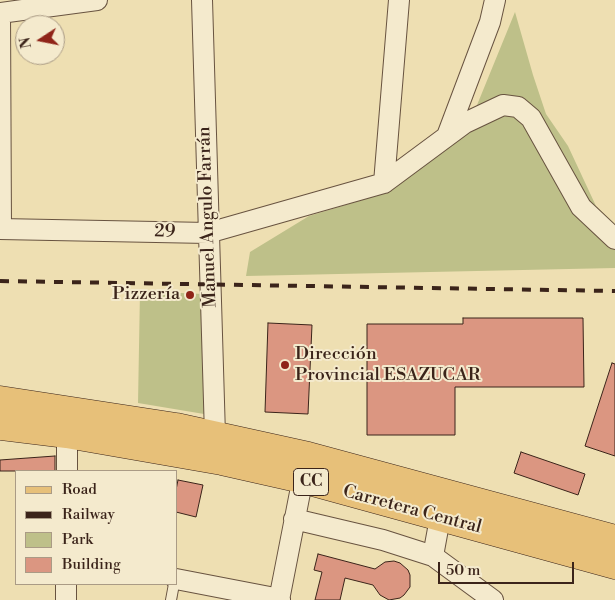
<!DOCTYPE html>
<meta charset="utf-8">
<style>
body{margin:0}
#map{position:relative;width:615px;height:600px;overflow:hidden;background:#eedfb2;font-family:"Libre Bodoni",serif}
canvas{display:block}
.legend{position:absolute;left:15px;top:470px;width:162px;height:115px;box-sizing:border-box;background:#f4eacd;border:1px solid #aa9b85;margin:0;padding:6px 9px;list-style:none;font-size:15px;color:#3b241a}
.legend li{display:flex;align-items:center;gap:10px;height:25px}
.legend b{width:25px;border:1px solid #aa9b85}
.north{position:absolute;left:15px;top:15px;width:50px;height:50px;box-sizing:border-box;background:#f4eacd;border:1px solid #aa9b85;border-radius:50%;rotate:259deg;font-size:14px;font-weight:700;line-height:20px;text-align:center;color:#3b241a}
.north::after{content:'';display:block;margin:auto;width:18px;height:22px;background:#8f2418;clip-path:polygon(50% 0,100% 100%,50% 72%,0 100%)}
.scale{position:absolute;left:438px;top:562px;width:136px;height:22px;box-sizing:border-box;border:2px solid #3b241a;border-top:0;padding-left:6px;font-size:15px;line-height:18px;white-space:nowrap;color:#3b241a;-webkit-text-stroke:4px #f4eacd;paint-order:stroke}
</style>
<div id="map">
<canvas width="615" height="600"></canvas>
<ul class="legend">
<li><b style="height:6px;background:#e7c079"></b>Road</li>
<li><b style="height:6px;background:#3b241a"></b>Railway</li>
<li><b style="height:14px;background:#bec089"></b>Park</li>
<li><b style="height:14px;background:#db9681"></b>Building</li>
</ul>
<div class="north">N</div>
<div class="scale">50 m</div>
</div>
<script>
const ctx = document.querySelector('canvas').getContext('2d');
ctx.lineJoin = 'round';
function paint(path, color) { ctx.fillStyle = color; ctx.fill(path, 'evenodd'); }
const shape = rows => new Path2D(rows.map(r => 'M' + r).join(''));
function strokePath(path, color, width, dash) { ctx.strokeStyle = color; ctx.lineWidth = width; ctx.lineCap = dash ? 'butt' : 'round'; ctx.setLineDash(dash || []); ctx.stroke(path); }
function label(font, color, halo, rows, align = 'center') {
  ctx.font = font + ' "Libre Bodoni",serif'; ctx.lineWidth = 4; ctx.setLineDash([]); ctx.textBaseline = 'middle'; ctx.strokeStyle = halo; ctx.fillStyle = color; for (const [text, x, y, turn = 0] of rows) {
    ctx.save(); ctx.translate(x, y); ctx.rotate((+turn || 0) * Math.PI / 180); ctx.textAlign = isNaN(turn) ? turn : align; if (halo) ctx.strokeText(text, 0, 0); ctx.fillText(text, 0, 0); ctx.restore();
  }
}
paint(shape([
 [515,12,533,75,546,114,568,146,596,206,615,224,615,268,246,276,250,252,309,216,362,200,466,132],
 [140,291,202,294,204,414,138,403]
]), '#bec089');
const building = shape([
 [463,318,583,318,584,387,455,387,455,435,367,435,367,324,463,324,463,318],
 [268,323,312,325,308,414,265,412,268,323],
 [612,363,615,364,615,456,585,446,612,363],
 [521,452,585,474,578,495,514,473,521,452],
 [55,456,55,471,0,471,0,460,55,456],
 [178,480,203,485,196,517,176,512,176,490,178,480],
 [318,554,375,569,385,562,394,561,400,563,408,570,410,575,410,587,404,595,400,598,389,600,380,595,373,585,345,578,340,600,315,600,322,572,314,570,318,554]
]);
paint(building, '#db9681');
strokePath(building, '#3b241a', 1);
const service = shape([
 [171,600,174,584]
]);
const minor = shape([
 [202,0,215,435],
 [0,13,1,229],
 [0,13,97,0],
 [447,136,490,22,495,0],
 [384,183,399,0],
 [0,229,208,233,384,183,465,123,503,105,518,107,531,118,581,207,615,239],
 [67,471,67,434],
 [440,518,433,556,493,600],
 [294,519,383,540,433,556],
 [176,579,280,599],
 [66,584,66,600],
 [279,600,305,467]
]);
const primary = shape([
 [0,400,176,427,308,456,615,539],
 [0,426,67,434,222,461,302,479,615,565]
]);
strokePath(service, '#685340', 12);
strokePath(minor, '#685340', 22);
strokePath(primary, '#3b241a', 29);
strokePath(service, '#f4eacd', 10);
strokePath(minor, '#f4eacd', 20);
strokePath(primary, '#e7c079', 28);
strokePath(shape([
 [0,281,615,291]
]), '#3b241a', 4, [9, 9]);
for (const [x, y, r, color] of [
 [190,295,5,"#8f2418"],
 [285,365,5,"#8f2418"]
]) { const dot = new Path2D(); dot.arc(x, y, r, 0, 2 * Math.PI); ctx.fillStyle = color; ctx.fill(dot); strokePath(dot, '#f4eacd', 2); }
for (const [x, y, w] of [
 [311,482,35]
]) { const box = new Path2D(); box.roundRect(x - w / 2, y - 13.5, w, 27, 4); ctx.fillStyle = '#f4eacd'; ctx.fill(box); strokePath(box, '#3b241a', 1); }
label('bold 16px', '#3b241a', null, [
 ["CC",311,482]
]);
label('18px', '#3b241a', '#f4eacd', [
 ["Manuel Angulo Farrán",208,217,-92],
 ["29",165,232,1],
 ["Carretera Central",412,510,15]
]);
label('18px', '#3b241a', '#f4eacd', [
 ["Pizzería",180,295],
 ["Dirección",295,355,"left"],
 ["Provincial ESAZUCAR",295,376,"left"]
], 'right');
</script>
